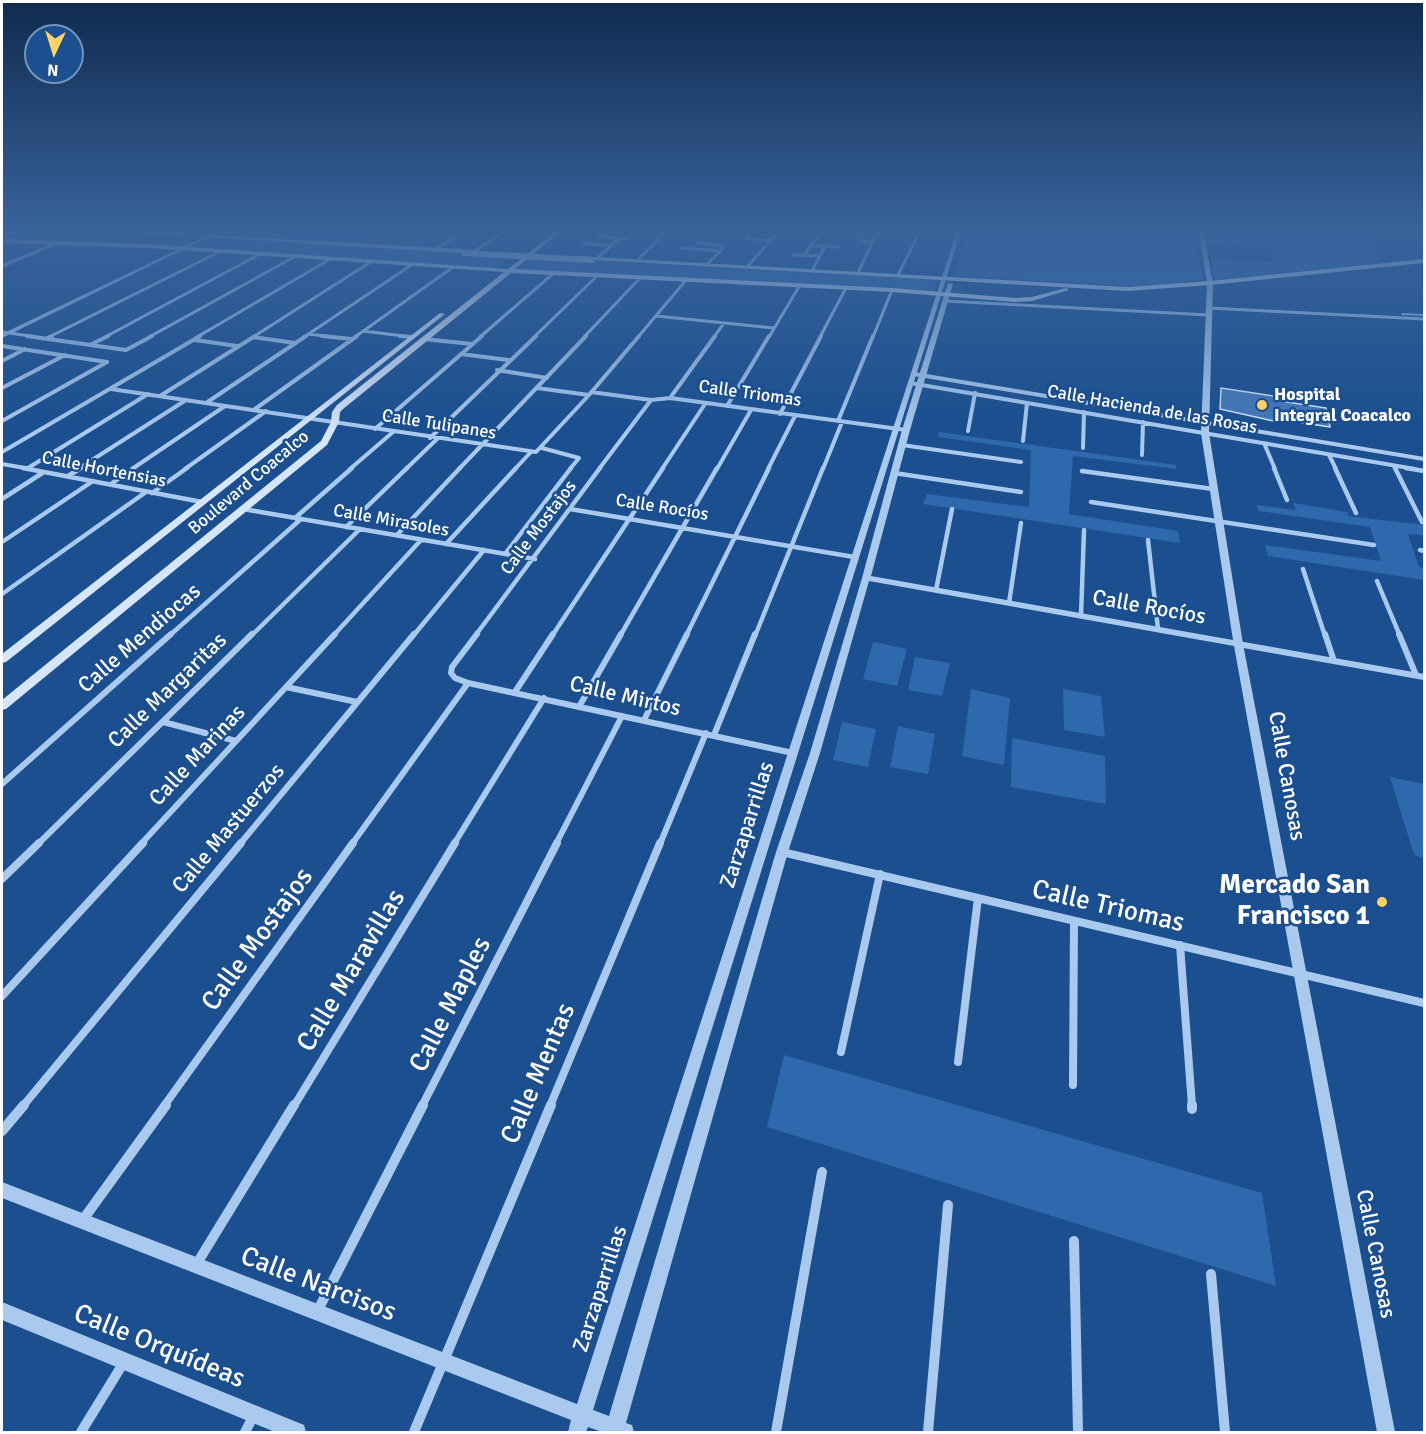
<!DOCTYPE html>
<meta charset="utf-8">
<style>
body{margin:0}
#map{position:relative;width:1426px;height:1434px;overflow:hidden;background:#1b4f8f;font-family:Signika,sans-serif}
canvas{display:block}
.frame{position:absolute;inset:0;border:3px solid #fff;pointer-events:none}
.north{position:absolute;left:24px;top:24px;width:60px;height:60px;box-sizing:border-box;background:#1b4f8f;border:2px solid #7695bc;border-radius:50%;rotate:184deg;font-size:16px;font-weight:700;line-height:24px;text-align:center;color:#fff}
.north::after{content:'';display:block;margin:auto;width:21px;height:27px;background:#ffd166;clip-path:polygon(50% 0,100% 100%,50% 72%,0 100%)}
</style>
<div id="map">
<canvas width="1426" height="1434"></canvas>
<div class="frame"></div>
<div class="north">N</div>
</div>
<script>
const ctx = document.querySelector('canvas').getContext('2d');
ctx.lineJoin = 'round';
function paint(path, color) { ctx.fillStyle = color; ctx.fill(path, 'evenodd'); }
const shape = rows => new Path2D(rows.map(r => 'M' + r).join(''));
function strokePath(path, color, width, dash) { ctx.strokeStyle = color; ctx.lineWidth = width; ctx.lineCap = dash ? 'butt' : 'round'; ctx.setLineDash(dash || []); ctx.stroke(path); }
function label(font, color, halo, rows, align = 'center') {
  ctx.font = font + ' Signika,sans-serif'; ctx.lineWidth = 5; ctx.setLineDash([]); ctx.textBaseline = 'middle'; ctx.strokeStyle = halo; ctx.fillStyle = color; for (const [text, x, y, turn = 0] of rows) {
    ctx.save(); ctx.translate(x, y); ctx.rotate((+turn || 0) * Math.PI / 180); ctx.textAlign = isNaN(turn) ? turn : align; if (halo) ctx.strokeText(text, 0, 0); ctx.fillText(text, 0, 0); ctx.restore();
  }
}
paint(shape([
 [225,231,365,231,344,243,216,235],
 [965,231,1192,231,1204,279,1167,285,1129,286,954,276],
 [1206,231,1361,231,1382,263,1216,280,1213,279,1211,257,1274,263,1269,249,1209,244],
 [208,239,367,247,509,256,494,268,191,248],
 [532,257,681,266,937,280,934,291,518,269],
 [939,432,1176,465,1176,469,1073,456,1069,514,1178,531,1180,543,923,504,927,494,1029,507,1031,450,938,437],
 [1293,503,1347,512,1348,516,1424,525,1424,535,1408,534,1419,567,1424,568,1424,580,1268,556,1265,545,1381,561,1370,527,1259,511,1256,505,1296,510],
 [873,642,907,649,897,686,863,679],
 [915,657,950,663,942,696,908,690],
 [971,689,1010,698,1004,765,962,756],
 [1063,689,1101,696,1105,737,1064,730],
 [842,722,876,729,868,767,833,760],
 [898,726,935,734,928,774,890,767],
 [1012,738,1105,756,1106,804,1011,787],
 [1390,777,1424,784,1424,858,1414,855],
 [784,1055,1262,1193,1276,1286,767,1127]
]), '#2e69ad');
strokePath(shape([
 [1402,314,1424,315]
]), '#9cc4f0', 2);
const building = shape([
 [1221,388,1280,397,1280,401,1326,408,1330,427,1278,419,1278,422,1220,409,1221,388]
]);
paint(building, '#4478b7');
strokePath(building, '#cfe3fa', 1.5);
strokePath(shape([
 [645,231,663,234],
 [751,231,746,238,771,241],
 [864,231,859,241,873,242],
 [864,231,884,233],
 [431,234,455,236],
 [598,236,628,239],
 [703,236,707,231],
 [583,243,611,246],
 [698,243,723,246,721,251,706,265],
 [810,245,839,247],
 [682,248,721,251],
 [436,249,462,231],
 [475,251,504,231],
 [794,255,820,256],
 [804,255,822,231],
 [597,258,620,238],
 [637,261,666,231],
 [2,266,57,243],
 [747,267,779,231],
 [812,271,825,246],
 [858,273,877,232],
 [898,275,920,231],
 [945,301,1209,315],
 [1209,308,1424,319],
 [656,316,774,328],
 [363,331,412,337],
 [2,332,37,337],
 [308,334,335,337],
 [49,337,221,251],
 [105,337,260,254],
 [149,337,296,256],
 [197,337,332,258],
 [253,337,372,261],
 [304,337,413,264],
 [355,337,453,267],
 [480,337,555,272],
 [534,337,598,275],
 [584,337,641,277],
 [638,337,687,279],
 [714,337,724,323],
 [769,337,800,285],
 [820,337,846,288],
 [873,337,892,290]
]), '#a9c9ee', 3);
strokePath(shape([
 [27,336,126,350,152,336],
 [322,336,352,339],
 [400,336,412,337],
 [253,337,295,343],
 [47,338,52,336],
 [424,339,472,344],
 [195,340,237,346],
 [90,345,108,336],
 [2,346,107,362],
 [461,354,508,360],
 [2,361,25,349],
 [497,370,547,378],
 [914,374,1424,459],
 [910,383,1415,469],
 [2,388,65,355],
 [537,388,589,395],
 [111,389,536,452,589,395,639,336],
 [591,392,651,400,670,398,906,430],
 [160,396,255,336],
 [670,398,715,336],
 [206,403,306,336],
 [727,406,769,336],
 [255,409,357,336],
 [780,414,821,336],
 [2,421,107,362],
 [838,421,873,336],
 [375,429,482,336],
 [968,431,975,393],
 [430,438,536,336],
 [1023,441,1027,403],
 [1264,443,1275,469],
 [902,445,1021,462],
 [542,448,579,458,570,469],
 [1083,448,1084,412],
 [2,452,200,336],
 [1142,455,1143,422],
 [1329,455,1336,469],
 [2,464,31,469],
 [1394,466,1396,469],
 [28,468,148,394],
 [78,469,186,400],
 [132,469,225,406],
 [185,469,266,411],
 [350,469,393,432],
 [406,469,437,439],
 [459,469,586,336],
 [515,469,530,453],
 [599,469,651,400],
 [662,469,705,404],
 [717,469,751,410],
 [768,469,795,416],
 [823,469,842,422]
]), '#a9c9ee', 4);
strokePath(shape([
 [23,468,202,502],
 [1274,468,1287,500],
 [1335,468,1356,513],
 [1395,468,1422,522],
 [1406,468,1424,471],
 [1082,471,1213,489],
 [894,473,1021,492],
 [68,476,81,468],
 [111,484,134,468],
 [152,493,187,468],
 [2,499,44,472],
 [1091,502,1374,545],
 [243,509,535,559],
 [570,509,854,557],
 [295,518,352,468],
 [346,527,407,468],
 [397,535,460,468],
 [1148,540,1158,629],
 [2,542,93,481],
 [446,544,516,468],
 [1420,550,1424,551],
 [505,554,571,468],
 [1303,569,1325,636],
 [1377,581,1400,636],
 [936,590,952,509],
 [2,594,146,492],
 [1009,603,1021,523],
 [1081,616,1084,530],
 [169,636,301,519],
 [251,636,360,529],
 [333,636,421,540],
 [413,636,484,550],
 [475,636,600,468],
 [552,636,663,468],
 [620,636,717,468],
 [686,636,769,468],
 [755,636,823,468]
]), '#a9c9ee', 4.5);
strokePath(shape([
 [477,634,452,667,451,673,455,678,468,683,793,753],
 [1325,634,1334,661],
 [1399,634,1416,675],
 [1238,644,1424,677],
 [286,687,357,702],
 [515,692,553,634],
 [580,705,621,634],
 [644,720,687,634],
 [163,722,236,741],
 [714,735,755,634],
 [2,784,171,634],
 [38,844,252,634],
 [141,844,335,634],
 [240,844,414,634],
 [352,844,468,683],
 [454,844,544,698],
 [556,844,622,716],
 [660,844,706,733]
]), '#a9c9ee', 6);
strokePath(shape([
 [782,852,1424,1003],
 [2,879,39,843],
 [1180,945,1192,1106],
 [2,996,143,843],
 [841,1052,880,874],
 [958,1062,978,898],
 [1073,1085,1074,921],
 [23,1106,241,843],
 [164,1106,353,843],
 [294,1106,455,843],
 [422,1106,557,843],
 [550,1106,660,843]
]), '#a9c9ee', 8);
strokePath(shape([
 [1192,1105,1192,1109],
 [2,1131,24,1105],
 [82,1221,166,1105],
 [1074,1241,1078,1432],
 [196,1265,294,1105],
 [1211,1274,1225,1432],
 [318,1310,423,1105],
 [81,1432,124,1362],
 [245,1432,254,1415],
 [414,1432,551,1105],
 [776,1432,822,1172],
 [928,1432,948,1205]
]), '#a9c9ee', 10);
paint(shape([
 [216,231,222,231,2,338,2,334,216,231],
 [957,231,961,231,593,1410,609,1416,776,852,810,753,862,578,902,430,948,283,953,284,910,430,871,576,1233,640,1201,433,1207,283,1199,231,1203,231,1213,283,1209,433,1243,644,1395,1432,1377,1432,1234,646,869,581,820,753,788,852,626,1423,632,1425,634,1432,602,1432,588,1427,586,1432,568,1432,571,1420,2,1198,2,1182,577,1404,957,231],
 [2,1302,304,1425,306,1432,275,1432,2,1320,2,1302]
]), '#a9c9ee');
paint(shape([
 [2,231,32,231,2,235,2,231],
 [105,231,135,231,478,250,481,252,478,254,105,231],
 [556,231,562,231,515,269,892,288,1015,298,1032,297,1066,288,1069,290,1032,301,1015,302,892,292,511,273,343,409,340,412,339,422,327,445,6,709,2,710,2,700,321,441,331,422,332,412,337,405,504,272,148,248,2,243,2,239,148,244,508,269,556,231],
 [577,256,1128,287,1210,281,1424,259,1424,263,1210,285,1128,291,579,259,577,256],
 [440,313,445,314,6,662,2,663,2,654,440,313]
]), '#d6e6fa');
strokePath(shape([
 [464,253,592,260]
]), '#d6e6fa', 6);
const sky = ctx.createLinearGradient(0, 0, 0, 432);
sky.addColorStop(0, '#0f2b4f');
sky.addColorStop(0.53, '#39639b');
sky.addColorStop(1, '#39639b00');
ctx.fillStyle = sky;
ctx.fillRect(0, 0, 1426, 432);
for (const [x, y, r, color] of [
 [1262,405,6,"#ffd166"],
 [1382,902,6,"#ffd166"]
]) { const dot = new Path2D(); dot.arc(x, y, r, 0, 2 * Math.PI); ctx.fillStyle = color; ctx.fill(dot); strokePath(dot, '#1b4f8f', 2); }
label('18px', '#fff', '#1b4f8f', [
 ["Calle Triomas",750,394,8],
 ["Calle Hacienda de las Rosas",1152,410,10],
 ["Calle Tulipanes",439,425,9],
 ["Calle Hortensias",104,470,11],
 ["Boulevard Coacalco",249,483,-40],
 ["Calle Rocíos",662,508,9],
 ["Calle Mirasoles",391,521,10],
 ["Calle Mostajos",539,528,-53]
]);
label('bold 18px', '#fff', '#1b4f8f', [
 ["Hospital",1274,395],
 ["Integral Coacalco",1274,416]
], 'left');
label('22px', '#fff', '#1b4f8f', [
 ["Calle Rocíos",1149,608,10],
 ["Calle Mendiocas",140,639,-41],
 ["Calle Margaritas",168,691,-44],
 ["Calle Mirtos",625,697,13],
 ["Calle Marinas",198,756,-47],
 ["Calle Canosas",1286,776,80],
 ["Zarzaparrillas",748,825,-72],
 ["Calle Mastuerzos",229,829,-50],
 ["Calle Canosas",1375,1254,79],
 ["Zarzaparrillas",601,1289,-72]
]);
label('bold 27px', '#fff', '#1b4f8f', [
 ["Mercado San",1370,886],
 ["Francisco 1",1370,917]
], 'right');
label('27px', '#fff', '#1b4f8f', [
 ["Calle Triomas",1108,907,13],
 ["Calle Mostajos",258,940,-54],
 ["Calle Maravillas",352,971,-59],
 ["Calle Maples",451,1005,-63],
 ["Calle Mentas",539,1074,-67],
 ["Calle Narcisos",318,1285,21],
 ["Calle Orquídeas",159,1347,22]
]);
</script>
